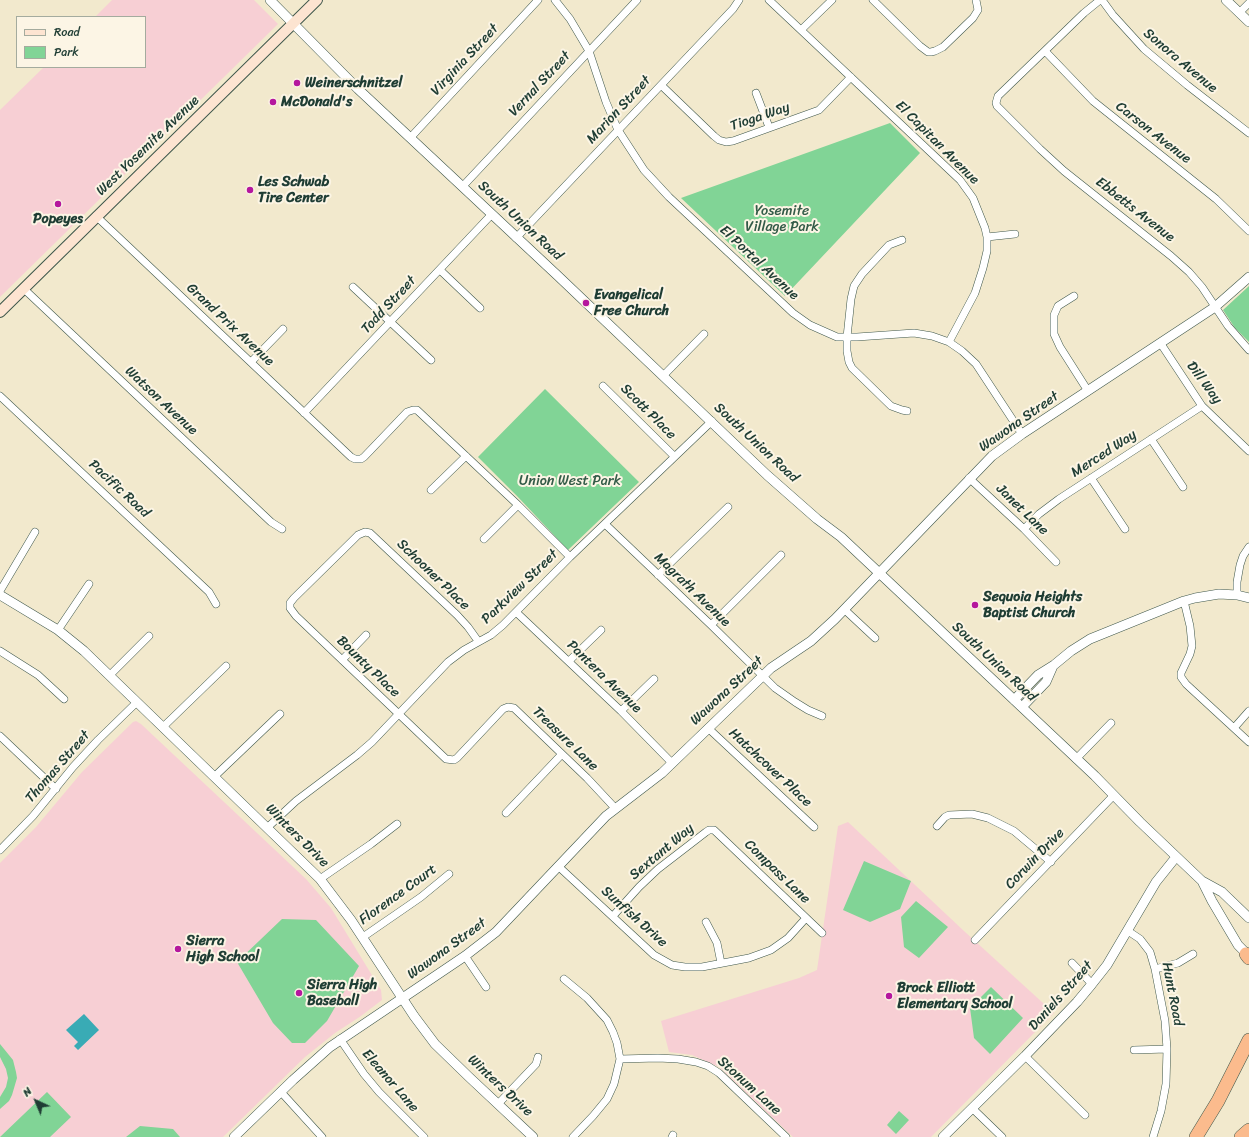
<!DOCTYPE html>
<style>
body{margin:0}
#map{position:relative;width:1249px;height:1137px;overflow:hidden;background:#f2e9cd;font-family:Sriracha,sans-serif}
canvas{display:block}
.legend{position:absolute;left:16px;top:16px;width:130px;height:52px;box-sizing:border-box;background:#fcf5e5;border:1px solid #a4ab9e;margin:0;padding:5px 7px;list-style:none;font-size:12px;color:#1f3d34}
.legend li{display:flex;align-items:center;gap:8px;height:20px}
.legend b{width:20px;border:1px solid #a4ab9e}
.north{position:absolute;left:16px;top:1081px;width:40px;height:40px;-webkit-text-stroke:3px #fcf5e5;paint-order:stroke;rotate:316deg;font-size:11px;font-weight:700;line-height:16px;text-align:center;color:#1f3d34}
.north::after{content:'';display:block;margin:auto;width:14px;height:18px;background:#1f3d34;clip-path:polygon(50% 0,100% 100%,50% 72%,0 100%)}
</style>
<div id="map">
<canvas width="1249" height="1137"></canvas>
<ul class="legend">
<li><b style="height:5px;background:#fde4d1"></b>Road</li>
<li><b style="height:11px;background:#81d496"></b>Park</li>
</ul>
<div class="north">N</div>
</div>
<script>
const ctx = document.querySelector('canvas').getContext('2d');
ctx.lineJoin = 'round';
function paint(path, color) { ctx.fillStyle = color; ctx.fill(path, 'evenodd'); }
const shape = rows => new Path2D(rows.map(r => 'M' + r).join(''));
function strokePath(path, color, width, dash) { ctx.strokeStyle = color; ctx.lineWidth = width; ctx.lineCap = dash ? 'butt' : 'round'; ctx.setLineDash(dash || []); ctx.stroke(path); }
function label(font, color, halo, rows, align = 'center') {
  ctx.font = font + ' Sriracha,sans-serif'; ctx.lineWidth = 4; ctx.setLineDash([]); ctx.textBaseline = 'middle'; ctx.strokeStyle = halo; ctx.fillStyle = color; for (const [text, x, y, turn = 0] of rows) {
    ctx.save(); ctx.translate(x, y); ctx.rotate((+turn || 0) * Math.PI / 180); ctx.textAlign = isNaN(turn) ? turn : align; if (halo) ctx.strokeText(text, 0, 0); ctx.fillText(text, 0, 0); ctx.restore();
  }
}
paint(shape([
 [112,0,254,0,278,24,0,297,0,110,44,67,145,67,145,17,95,17],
 [136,721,141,724,306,879,331,908,381,990,382,1000,361,1016,335,1033,305,1057,223,1137,0,1137,0,863,36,827,82,772,133,722],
 [848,822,964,931,1054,1013,931,1137,793,1137,719,1067,692,1055,669,1052,661,1021,799,978,817,970,838,826]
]), '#f7cfd4');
paint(shape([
 [890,123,920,153,785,296,681,198],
 [1249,286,1249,342,1235,328,1223,310],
 [545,389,639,482,568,550,517,496,478,457],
 [864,861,911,881,900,909,870,922,843,910],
 [916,901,948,927,919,958,904,947,901,917],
 [282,919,316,920,359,966,327,1021,305,1043,292,1043,273,1023,237,962],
 [991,987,1023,1018,990,1054,974,1038,970,1008],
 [0,1044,13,1060,16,1072,17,1078,12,1095,9,1101,0,1109,0,1097,6,1087,8,1078,6,1069,0,1057],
 [47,1092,71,1117,50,1137,0,1137],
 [899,1111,909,1120,896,1134,887,1125],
 [140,1126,173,1129,180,1137,126,1137]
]), '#81d496');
paint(shape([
 [84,1014,99,1030,78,1050,74,1046,78,1042,66,1030]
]), '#39abb5');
const minor = shape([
 [555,0,570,19,589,51,606,102,618,130,644,170,669,197,793,313,810,325,837,337,857,337,914,333,932,336,949,342,962,351,976,364,1022,434],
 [769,0,960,180,973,198,985,228,987,237,987,251,983,268,975,293,949,342],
 [873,0,920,46,928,52,931,52,935,51,943,47,973,18,978,10,976,0],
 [1100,0,1084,13,998,96,996,103,997,106,1040,149,1064,171,1171,256,1189,272,1202,287,1228,326,1249,350],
 [1102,0,1113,15,1144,49,1187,85,1249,133],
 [1239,13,1249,3],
 [801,30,832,0],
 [1045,51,1093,101,1216,199,1249,231],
 [661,85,714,136,719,140,726,142,733,141,819,110,851,77],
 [756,93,769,127],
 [411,137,538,0],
 [463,186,637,0],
 [96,216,351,457,355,459,361,459,364,457,407,412,413,410,417,410,518,505,570,557],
 [987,237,1015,234],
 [516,238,733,9,739,0],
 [902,240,889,245,862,274,854,286,851,299,847,337,847,351,849,362,852,368,891,406,902,410,907,411],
 [440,270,480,308],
 [353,287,431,360],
 [24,289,271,522,282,529],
 [1074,296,1058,306,1054,315,1054,334,1060,347,1088,391],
 [1161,344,1202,406,1249,451],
 [251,362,283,329],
 [663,376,704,334],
 [603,386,674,456],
 [0,396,209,592,216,604],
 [304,413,492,214],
 [1151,439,1183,487],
 [969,478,1024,529,1056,562],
 [1091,478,1125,529],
 [431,490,466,456],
 [605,524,711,625,775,688,795,702,808,710,822,716],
 [1024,529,1039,514,1059,499,1202,406],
 [484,539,518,505],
 [658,575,728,507],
 [0,591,35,532],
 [1237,595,1237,582,1240,565,1243,556,1249,547],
 [1184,601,1190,626,1192,646,1190,654,1181,673,1181,677,1186,684,1249,742],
 [845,610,875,638],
 [516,612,621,711,672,763],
 [711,625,781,555],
 [58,630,89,584],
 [478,641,468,627,457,615,370,533,365,532,358,535,351,542,294,598,290,603,290,608,296,616,446,759,454,760,457,758,503,709,508,707,514,708,587,778,615,808],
 [0,651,38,675,64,699],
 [342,660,366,635],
 [569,661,601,630],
 [110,675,149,636],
 [621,711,654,679],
 [163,727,226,666],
 [708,728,814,827],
 [1234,728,1249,711],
 [0,736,56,789],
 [1076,759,1111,723],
 [215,776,280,714],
 [506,813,562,754],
 [937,826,945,817,949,815,972,814,988,818,1014,831,1051,862],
 [268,827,296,801,357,755,372,742,448,662,464,650,491,635,503,625,570,557,712,421],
 [0,850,33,816,73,767,98,740,137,702],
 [558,866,654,955,672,965,685,967,702,967,749,958,771,950,788,938,806,918],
 [320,879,371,844,397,824],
 [613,916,639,887,658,869,706,832,709,830,714,830,822,933],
 [706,922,717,943,721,963],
 [1128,931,1140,939,1150,952,1155,969,1165,1021,1167,1049,1166,1084,1161,1111,1153,1137],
 [363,937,421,897,449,874],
 [975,940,1114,795],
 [465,956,486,987],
 [1072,963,1092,984],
 [1155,969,1178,963,1193,954],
 [564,979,587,998,607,1020,613,1032,617,1043,620,1059,614,1084,607,1099,593,1116,573,1137],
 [340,1039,364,1074,379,1092,424,1137],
 [1134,1050,1167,1049],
 [1025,1056,1085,1115],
 [620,1059,658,1058,678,1059,696,1062,708,1066,719,1073,786,1137],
 [281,1092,322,1137],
 [498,1104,536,1064,538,1057],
 [972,1108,1002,1137],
 [672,1137,673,1135]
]);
const tertiary = shape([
 [270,0,358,89,558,276,767,475,817,519,841,537,1095,776,1140,822,1202,881,1222,892,1249,918],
 [1226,0,1249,22],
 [0,595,58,630,84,651,320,879,351,920,414,1016,435,1044,469,1077,533,1137],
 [1014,700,1038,675,1054,665,1071,651,1090,639,1184,601,1195,598,1219,594,1237,595,1249,598],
 [1022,707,1046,682,1053,666],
 [1202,881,1212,901,1238,945,1249,956],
 [234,1137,293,1080,330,1047,465,956,496,932,606,816,662,773,771,668,811,641,835,619,992,456,1022,434,1215,307,1249,277],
 [943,1137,1025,1056,1077,1002,1092,984,1107,965,1156,882,1176,857]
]);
const secondary = shape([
 [0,312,317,0]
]);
const motorway = shape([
 [1246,954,1249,958],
 [1196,1137,1218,1101,1249,1040],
 [1241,1137,1249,1130]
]);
strokePath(minor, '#3f574b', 8);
strokePath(tertiary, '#3f574b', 10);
strokePath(secondary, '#3f574b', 12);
strokePath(motorway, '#3f574b', 14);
strokePath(minor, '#fff', 7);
strokePath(tertiary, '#fff', 9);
strokePath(secondary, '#fde4d1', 10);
strokePath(motorway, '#fbbb8d', 13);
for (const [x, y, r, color] of [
 [297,83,4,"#b5179e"],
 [273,102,4,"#b5179e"],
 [250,190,4,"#b5179e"],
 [58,204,4,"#b5179e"],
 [586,303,4,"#b5179e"],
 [975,605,4,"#b5179e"],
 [178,949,4,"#b5179e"],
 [299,993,4,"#b5179e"],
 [889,996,4,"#b5179e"]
]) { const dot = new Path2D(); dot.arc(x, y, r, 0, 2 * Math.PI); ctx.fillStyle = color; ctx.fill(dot); strokePath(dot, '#fcf5e5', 1.5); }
label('14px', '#1f3d34', '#fcf5e5', [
 ["Virginia Street",465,60,-47],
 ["Sonora Avenue",1180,61,40],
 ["Vernal Street",540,84,-47],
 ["Marion Street",619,110,-47],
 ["Tioga Way",760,117,-19],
 ["Carson Avenue",1153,133,38],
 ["El Capitan Avenue",937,143,45],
 ["West Yosemite Avenue",148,146,-44],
 ["Ebbetts Avenue",1135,210,38],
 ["South Union Road",520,221,43],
 ["El Portal Avenue",759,263,43],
 ["Todd Street",389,305,-47],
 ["Grand Prix Avenue",230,325,43],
 ["Dill Way",1204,383,53],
 ["Watson Avenue",161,401,43],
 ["Scott Place",648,412,45],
 ["Wawona Street",1019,422,-35],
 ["South Union Road",756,443,43],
 ["Merced Way",1104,454,-33],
 ["Pacific Road",119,489,43],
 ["Janet Lane",1022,510,44],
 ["Schooner Place",433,575,44],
 ["Parkview Street",520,587,-44],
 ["Magrath Avenue",692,590,44],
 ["South Union Road",994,662,43],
 ["Bounty Place",368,667,44],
 ["Pantera Avenue",604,677,44],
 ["Wawona Street",727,691,-43],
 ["Treasure Lane",565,739,44],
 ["Thomas Street",58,767,-49],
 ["Hatchcover Place",770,768,43],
 ["Winters Drive",297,836,45],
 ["Sextant Way",662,852,-40],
 ["Corwin Drive",1035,859,-46],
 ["Compass Lane",777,872,44],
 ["Florence Court",398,895,-36],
 ["Sunfish Drive",634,917,42],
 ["Wawona Street",447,949,-36],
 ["Hunt Road",1172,994,79],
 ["Daniels Street",1061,996,-48],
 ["Eleanor Lane",390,1081,49],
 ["Winters Drive",500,1086,43],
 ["Stonum Lane",749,1086,42]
]);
label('bold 14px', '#1f3d34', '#fcf5e5', [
 ["Weinerschnitzel",305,83],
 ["McDonald's",281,102],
 ["Les Schwab",258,182],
 ["Tire Center",258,198],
 ["Popeyes",58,219,"center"],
 ["Evangelical",594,295],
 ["Free Church",594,311],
 ["Sequoia Heights",983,597],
 ["Baptist Church",983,613],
 ["Sierra",186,941],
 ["High School",186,957],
 ["Sierra High",307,985],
 ["Baseball",307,1001],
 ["Brock Elliott",897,988],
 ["Elementary School",897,1004]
], 'left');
label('14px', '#335b48', '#fcf5e5', [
 ["Yosemite",782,211],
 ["Village Park",782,227],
 ["Union West Park",570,481]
]);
</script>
